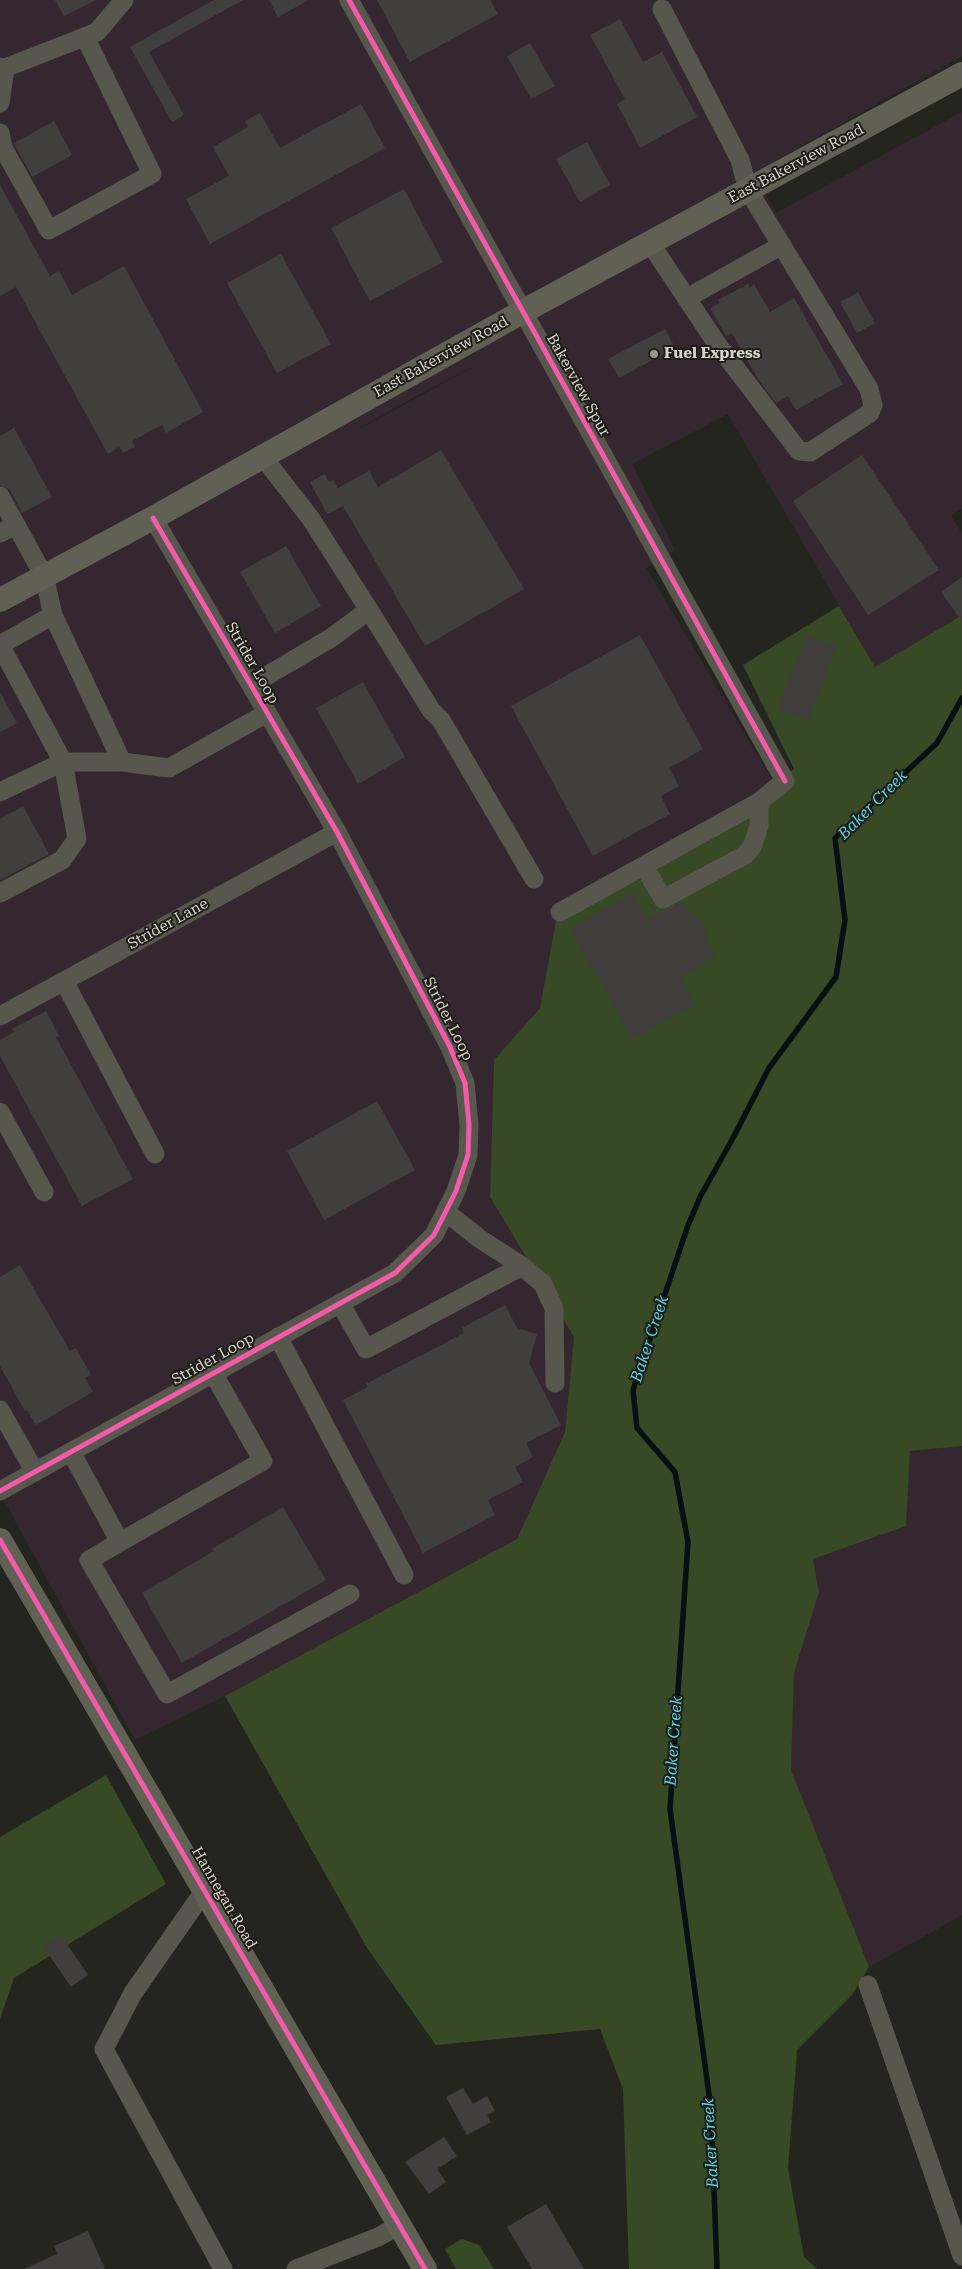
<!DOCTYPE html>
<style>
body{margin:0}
canvas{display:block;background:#252520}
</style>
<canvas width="962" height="2269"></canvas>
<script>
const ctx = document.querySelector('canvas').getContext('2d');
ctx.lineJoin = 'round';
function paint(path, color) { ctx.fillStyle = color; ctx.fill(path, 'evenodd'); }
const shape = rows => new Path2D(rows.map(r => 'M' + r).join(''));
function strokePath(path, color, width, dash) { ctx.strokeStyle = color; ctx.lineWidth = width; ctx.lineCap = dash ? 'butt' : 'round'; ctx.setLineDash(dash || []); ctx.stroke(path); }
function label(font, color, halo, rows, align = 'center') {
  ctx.font = font + ' "Roboto Serif",serif'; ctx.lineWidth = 4; ctx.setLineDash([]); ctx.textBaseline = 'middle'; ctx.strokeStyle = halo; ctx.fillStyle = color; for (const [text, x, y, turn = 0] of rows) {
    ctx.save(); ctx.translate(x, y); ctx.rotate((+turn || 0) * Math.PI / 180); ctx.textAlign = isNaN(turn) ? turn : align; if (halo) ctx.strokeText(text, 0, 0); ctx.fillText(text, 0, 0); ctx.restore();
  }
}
paint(shape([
 [0,0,962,0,962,56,753,173,776,213,962,112,962,509,951,515,962,534,962,615,875,667,728,414,632,464,675,550,646,568,774,783,556,919,540,1008,494,1060,490,1197,574,1337,565,1432,517,1539,225,1696,135,1740,0,1493],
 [484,361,359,429,358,429,420,394],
 [962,1446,962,1915,869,1967,791,1770,794,1673,819,1592,813,1559,905,1526,910,1451]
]), '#352730');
paint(shape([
 [839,606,875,667,962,615,962,1446,910,1451,906,1526,813,1559,819,1592,794,1673,791,1770,869,1967,852,1995,797,2050,788,2168,804,2257,817,2269,629,2269,623,2089,600,2029,436,2045,367,1948,225,1696,517,1539,565,1432,574,1337,490,1197,494,1060,540,1008,556,920,794,769,743,665],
 [106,1775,166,1884,14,1978,0,2019,0,1837],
 [462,2239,479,2245,494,2269,456,2269,445,2249]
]), '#374925');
strokePath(shape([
 [717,2269,711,2109,670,1809,688,1542,675,1472,637,1428,633,1390,687,1228,700,1197,733,1138,769,1068,836,977,845,920,835,838,937,743,962,698]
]), '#060f11', 5.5);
paint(shape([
 [55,0,96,0,64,16],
 [214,0,243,0,149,52,184,115,172,122,130,47],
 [269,0,309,0,278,17],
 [377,0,490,0,498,14,410,62],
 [620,19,643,62,662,52,697,117,640,148,617,104,625,99,590,35],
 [530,43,555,86,531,99,507,56],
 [361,104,385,148,210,244,186,199,229,176,213,147,248,127,245,121,260,113,280,148],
 [54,121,72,155,32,177,14,143],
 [587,142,610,185,580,202,556,159],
 [0,185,50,276,59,271,72,295,124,266,203,412,166,433,162,425,132,441,135,447,123,453,119,447,108,454,16,287,0,296],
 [404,189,443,262,370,301,331,228],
 [281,254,331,344,277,373,227,283],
 [748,284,750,287,754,284,770,312,794,298,843,384,796,410,788,396,776,403,758,379,732,333,726,336,710,308,720,303,718,300],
 [858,292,875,323,857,333,840,302],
 [665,329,675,348,619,378,608,359],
 [14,428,52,497,22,513,10,490,0,485,0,436],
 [441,450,524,589,425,646,343,506,327,514,310,482,325,474,329,482,333,480,338,488,369,471,378,487],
 [862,455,939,570,868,615,793,501],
 [286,546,321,606,275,633,240,572],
 [962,577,962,621,941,592],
 [640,635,703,749,669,768,679,786,661,796,670,814,593,856,511,706],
 [806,635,836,646,808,720,778,709],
 [363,682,405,757,358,784,316,708],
 [0,692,17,723,0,732],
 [23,806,49,854,0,880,0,819],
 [632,893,647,919,684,901,693,917,697,915,708,935,705,937,716,956,680,977,695,1004,633,1039,570,929],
 [46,1011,59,1036,56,1037,133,1179,82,1206,0,1056,0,1040,14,1032,12,1029],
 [377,1101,415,1170,324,1220,287,1151],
 [20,1265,70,1351,76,1348,91,1375,85,1378,93,1392,36,1425,27,1410,25,1411,0,1366,0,1277],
 [505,1305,517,1328,537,1334,529,1363,561,1425,526,1443,533,1457,515,1467,523,1482,488,1500,495,1515,423,1553,343,1400,368,1387,366,1384,464,1333,462,1328],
 [283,1507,326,1580,182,1663,142,1593,214,1551,212,1549],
 [60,1934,88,1975,71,1987,43,1946],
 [463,2088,473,2104,487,2096,495,2111,487,2115,491,2122,467,2135,446,2097],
 [444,2137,457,2156,437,2169,446,2182,429,2194,405,2162],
 [546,2204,584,2269,532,2269,507,2227],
 [88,2231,105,2269,24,2269,57,2254,54,2246]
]), '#413f3e');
strokePath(shape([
 [349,0,785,781,759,802,560,912],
 [0,67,5,68,97,32,124,0],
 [0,103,5,68],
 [0,133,3,148,49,230,152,174,85,37],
 [650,243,717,344,799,451,810,452,870,413,873,405,869,389,748,190,740,160,662,9],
 [687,298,782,245],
 [0,496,16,525],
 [0,533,16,525,44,576,53,615,122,762,63,762,77,839,62,860,0,893],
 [369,610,431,710,441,720,534,879],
 [0,645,63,762,0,792],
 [0,645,53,615],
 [251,685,331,638,369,610,311,519,263,457],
 [122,762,169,768,267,713],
 [644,866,663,899,745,855,752,847,759,826,759,802],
 [64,981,155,1154],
 [0,1016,337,832],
 [0,1112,44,1192],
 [446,1212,480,1239,522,1266,543,1284,554,1308,555,1383],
 [340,1303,366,1349,522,1266],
 [278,1337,404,1575],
 [0,1410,35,1472],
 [71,1452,120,1542,263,1461,213,1373],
 [0,1491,395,1273,434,1235,456,1191,468,1155,469,1125,465,1083,450,1047,337,832,153,518],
 [120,1542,89,1560,167,1694,350,1594],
 [205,1890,133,1993,104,2049,223,2269],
 [868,1985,962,2256],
 [296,2269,378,2237,400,2225]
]), '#57574e', 19);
strokePath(shape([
 [0,600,153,518,522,312,962,74],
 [0,1540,425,2269]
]), '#616055', 24);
strokePath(shape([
 [349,0,785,781],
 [0,1491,395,1273,434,1235,456,1191,468,1155,469,1125,465,1083,450,1047,337,832,153,518],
 [0,1540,425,2269]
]), '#f35aa7', 5);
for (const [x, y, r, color] of [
 [654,354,5,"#979791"]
]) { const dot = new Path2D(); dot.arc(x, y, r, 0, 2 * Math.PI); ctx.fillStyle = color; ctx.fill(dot); strokePath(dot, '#1e1c14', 2); }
label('15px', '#d5d4ce', '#1e1c14', [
 ["East Bakerview Road",796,164,-28],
 ["East Bakerview Road",441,357,-29],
 ["Bakerview Spur",578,385,61],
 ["Strider Loop",252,663,60],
 ["Strider Lane",168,924,-29],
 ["Strider Loop",448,1019,63],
 ["Strider Loop",213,1359,-29],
 ["Hannegan Road",224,1898,60]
]);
label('bold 15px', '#d5d4ce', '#1e1c14', [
 ["Fuel Express",664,354]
], 'left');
label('italic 16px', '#4fd5e9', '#1e1c14', [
 ["Baker Creek",873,805,-45],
 ["Baker Creek",650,1339,-72],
 ["Baker Creek",674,1741,-86],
 ["Baker Creek",711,2143,-93]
]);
</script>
